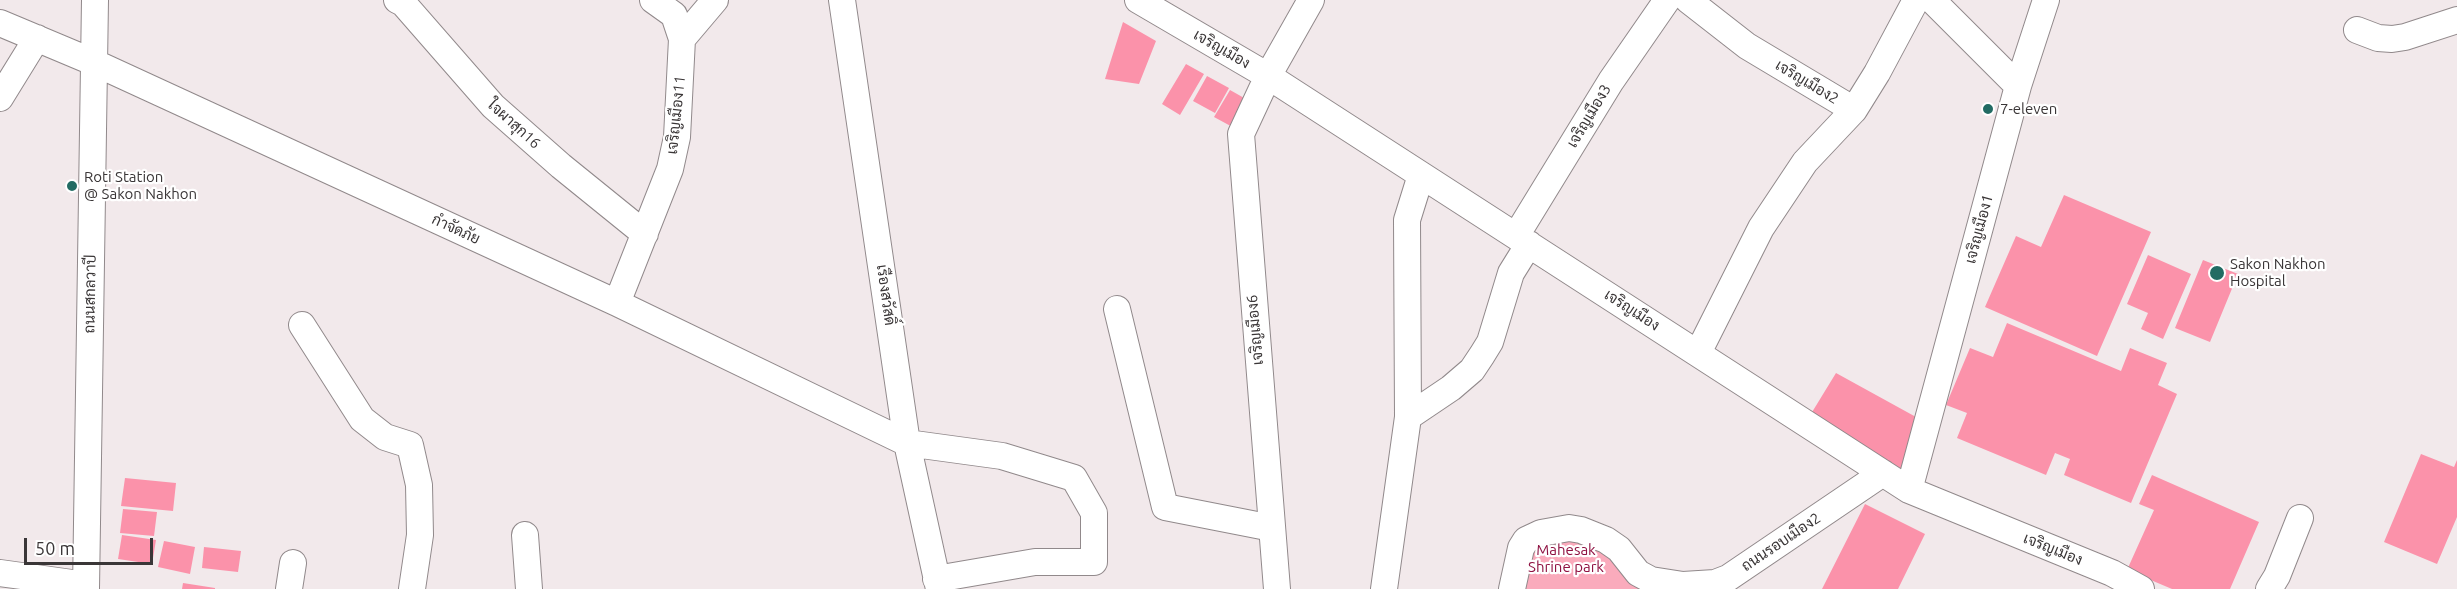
<!DOCTYPE html>
<meta charset="utf-8">
<style>
body{margin:0}
#map{position:relative;width:2457px;height:589px;overflow:hidden;background:#f2e9eb;font-family:Ubuntu,sans-serif}
canvas{display:block}
.scale{position:absolute;left:24px;top:538px;width:129px;height:27px;box-sizing:border-box;border:3px solid #3a3637;border-top:0;padding-left:8px;font-size:18px;line-height:21px;white-space:nowrap;color:#3a3637;-webkit-text-stroke:4px #fff;paint-order:stroke}
</style>
<div id="map">
<canvas width="2457" height="589"></canvas>
<div class="scale">50 m</div>
</div>
<script>
const ctx = document.querySelector('canvas').getContext('2d');
ctx.lineJoin = 'round';
function paint(path, color) { ctx.fillStyle = color; ctx.fill(path, 'evenodd'); }
const shape = rows => new Path2D(rows.map(r => 'M' + r).join(''));
function strokePath(path, color, width, dash) { ctx.strokeStyle = color; ctx.lineWidth = width; ctx.lineCap = dash ? 'butt' : 'round'; ctx.setLineDash(dash || []); ctx.stroke(path); }
function label(font, color, halo, rows, align = 'center') {
  ctx.font = font + ' Ubuntu,Sarabun,sans-serif'; ctx.lineWidth = 4.5; ctx.setLineDash([]); ctx.textBaseline = 'middle'; ctx.strokeStyle = halo; ctx.fillStyle = color; for (const [text, x, y, turn = 0] of rows) {
    ctx.save(); ctx.translate(x, y); ctx.rotate((+turn || 0) * Math.PI / 180); ctx.textAlign = isNaN(turn) ? turn : align; if (halo) ctx.strokeText(text, 0, 0); ctx.fillText(text, 0, 0); ctx.restore();
  }
}
paint(shape([
 [1569,528,1688,589,1518,589,1529,537]
]), '#faabbc');
paint(shape([
 [1123,22,1156,41,1139,84,1105,79],
 [1186,64,1204,74,1180,115,1162,104],
 [1207,76,1229,88,1215,113,1193,101],
 [1230,90,1253,103,1238,130,1214,117],
 [2064,195,2151,232,2097,356,1985,307,2016,236,2041,247],
 [2148,255,2191,274,2163,339,2141,329,2148,313,2127,304],
 [2203,260,2238,274,2210,342,2175,328],
 [2007,323,2121,371,2130,348,2167,363,2158,385,2177,394,2131,503,2064,475,2070,459,2055,453,2046,475,1957,438,1967,413,1946,405,1970,348,1993,357],
 [1836,373,1916,417,1904,474,1806,422],
 [2421,454,2454,467,2457,460,2457,517,2437,564,2384,542],
 [2152,475,2259,522,2230,589,2172,589,2127,570,2154,510,2139,504],
 [125,478,176,483,173,511,121,506],
 [1865,504,1925,534,1898,589,1822,589],
 [123,509,157,512,154,536,120,533],
 [122,535,156,540,152,564,118,559],
 [164,541,195,547,190,574,158,567],
 [204,547,241,551,238,572,202,568],
 [183,583,215,588,215,589,182,589]
]), '#fb92aa');
const minor = shape([
 [397,0,403,3,493,106,561,166,645,234],
 [653,0,674,15,682,39],
 [842,0,907,443,939,589],
 [1138,0,1268,76,1909,490,2112,573,2141,589],
 [1688,0,1747,46,1854,110,1877,73,1916,0],
 [1932,0,2018,86],
 [0,23,93,62,617,303,907,443,1002,456,1074,478,1094,513,1094,562,1035,562,936,579],
 [2357,30,2378,38,2392,39,2405,37,2457,20],
 [0,98,37,38],
 [1516,236,1611,81,1667,0],
 [617,303,670,169,677,137,682,39,715,0],
 [1117,309,1165,507,1272,528],
 [302,325,362,419,385,437,410,445,419,485,420,535,412,589],
 [1698,353,1761,228,1805,162,1854,110],
 [1408,417,1451,388,1472,370,1482,355,1490,342,1511,273,1529,244],
 [1909,490,2018,86,2046,0],
 [525,535,529,589],
 [0,573,86,585],
 [86,589,95,0],
 [289,589,293,563],
 [1277,589,1241,134,1268,76,1311,0],
 [1384,589,1408,417,1407,220,1421,175],
 [1512,589,1521,548,1526,540,1541,533,1569,528,1581,530,1606,540,1619,549,1638,573,1651,580,1683,585,1715,583,1728,578,1883,473],
 [2269,589,2277,576,2300,518]
]);
strokePath(minor, '#91898b', 28);
strokePath(minor, '#fff', 26);
for (const [x, y, r, color] of [
 [1988,109,6,"#226b63"],
 [72,186,6,"#226b63"],
 [2217,273,8,"#226b63"]
]) { const dot = new Path2D(); dot.arc(x, y, r, 0, 2 * Math.PI); ctx.fillStyle = color; ctx.fill(dot); strokePath(dot, '#fff', 2); }
label('15px', '#3a3637', '#fff', [
 ["เจริญเมือง",1222,49,30],
 ["เจริญเมือง2",1807,82,31],
 ["เจริญเมือง11",676,115,-84],
 ["เจริญเมือง3",1589,116,-59],
 ["ใจผาสุก16",514,124,42],
 ["กำจัดภัย",456,229,25],
 ["เจริญเมือง1",1979,229,-75],
 ["ถนนสกลวาปี",90,294,-89],
 ["เรืองสวัสดิ์",886,295,82],
 ["เจริญเมือง",1632,310,33],
 ["เจริญเมือง6",1255,330,-95],
 ["ถนนรอบเมือง2",1781,542,-34],
 ["เจริญเมือง",2053,549,22]
]);
label('15px', '#3a3637', '#fff', [
 ["7-eleven",2000,109],
 ["Roti Station",84,177],
 ["@ Sakon Nakhon",84,194],
 ["Sakon Nakhon",2230,264],
 ["Hospital",2230,281]
], 'left');
label('15px', '#8f1242', '#fff', [
 ["Mahesak",1566,550],
 ["Shrine park",1566,567]
]);
</script>
